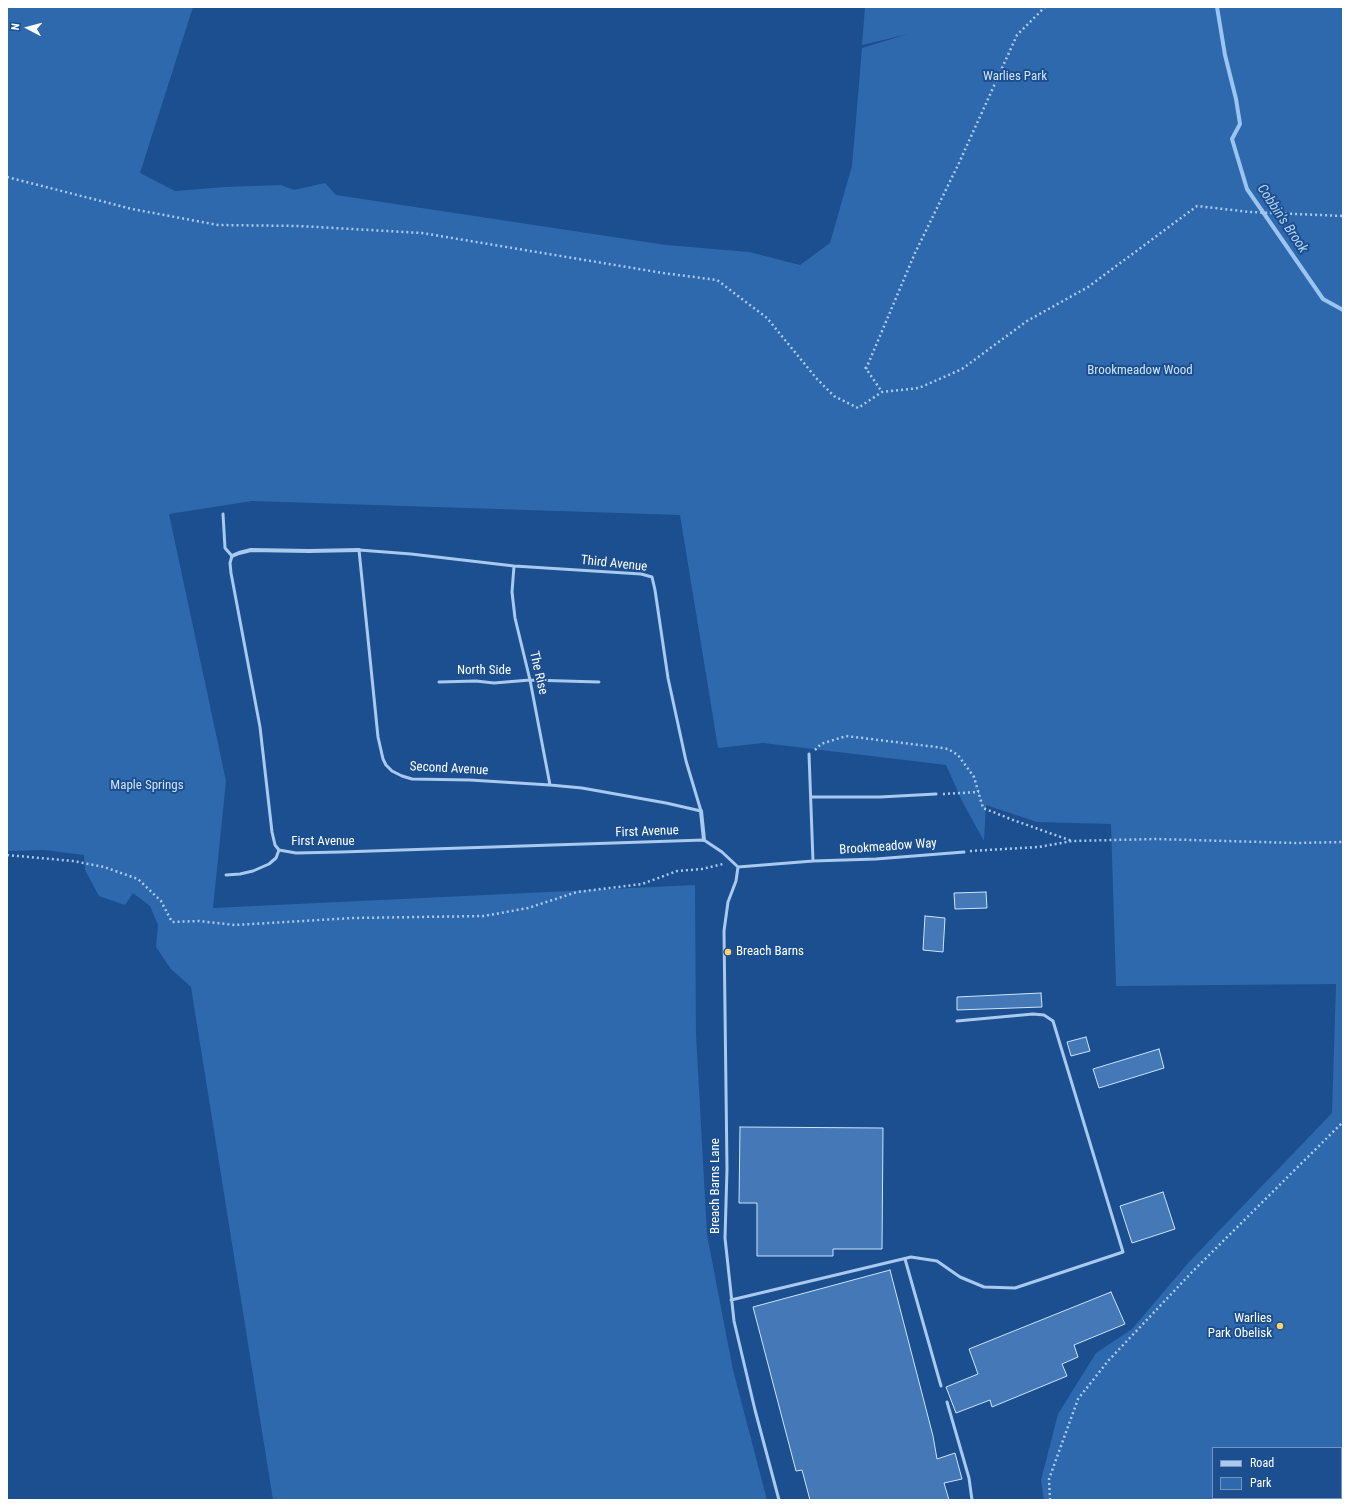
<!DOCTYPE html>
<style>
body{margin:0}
#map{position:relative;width:1350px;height:1507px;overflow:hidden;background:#1b4f8f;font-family:"Roboto Condensed",sans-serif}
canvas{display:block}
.frame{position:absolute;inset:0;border:8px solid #fff;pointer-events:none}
.legend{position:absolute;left:1212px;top:1447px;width:130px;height:52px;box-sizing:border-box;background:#1b4f8f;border:1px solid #7695bc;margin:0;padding:5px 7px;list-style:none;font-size:12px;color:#fff}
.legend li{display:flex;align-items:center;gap:8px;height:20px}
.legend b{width:20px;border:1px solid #7695bc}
.north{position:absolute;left:8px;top:8px;width:40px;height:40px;-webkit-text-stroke:3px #1b4f8f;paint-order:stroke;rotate:276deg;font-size:11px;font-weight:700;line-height:16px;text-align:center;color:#fff}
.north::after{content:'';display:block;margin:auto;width:14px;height:18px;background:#fff;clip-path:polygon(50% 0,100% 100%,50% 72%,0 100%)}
</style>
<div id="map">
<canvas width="1350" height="1507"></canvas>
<div class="frame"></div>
<ul class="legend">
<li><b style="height:5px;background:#a9c9ee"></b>Road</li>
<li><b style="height:11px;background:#2e69ad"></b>Park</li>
</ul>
<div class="north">N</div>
</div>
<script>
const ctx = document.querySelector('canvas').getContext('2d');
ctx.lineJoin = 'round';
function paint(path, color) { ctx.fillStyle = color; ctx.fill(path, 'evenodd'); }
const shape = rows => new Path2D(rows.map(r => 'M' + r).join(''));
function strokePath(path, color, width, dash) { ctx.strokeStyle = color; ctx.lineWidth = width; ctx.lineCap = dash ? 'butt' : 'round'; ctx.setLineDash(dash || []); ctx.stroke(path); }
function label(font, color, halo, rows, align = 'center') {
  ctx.font = font + ' "Roboto Condensed",sans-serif'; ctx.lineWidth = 4; ctx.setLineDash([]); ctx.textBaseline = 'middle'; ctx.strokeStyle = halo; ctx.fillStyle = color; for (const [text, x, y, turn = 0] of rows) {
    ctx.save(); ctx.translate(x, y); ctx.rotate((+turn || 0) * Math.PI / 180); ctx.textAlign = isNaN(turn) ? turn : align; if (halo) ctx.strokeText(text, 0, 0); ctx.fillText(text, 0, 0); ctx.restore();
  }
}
paint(shape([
 [7,7,193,7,140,173,175,191,225,187,281,185,294,190,325,183,336,195,666,245,749,252,800,265,830,243,852,166,862,48,908,34,862,45,865,7,1343,7,1343,1500,1044,1500,1041,1480,1058,1414,1096,1353,1132,1329,1189,1262,1332,1113,1336,984,1116,986,1111,824,1037,822,986,805,984,841,962,801,946,765,763,743,718,748,680,515,252,501,169,514,226,781,213,908,695,885,696,1034,707,1235,733,1370,767,1500,273,1500,191,987,171,969,156,947,158,925,150,906,133,893,125,905,99,896,85,870,84,855,44,850,7,851],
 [1213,1448,1341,1448,1341,1498,1213,1498]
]), '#2e69ad');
strokePath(shape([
 [1217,7,1225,55,1236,99,1240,124,1232,139,1247,189,1323,299,1343,310]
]), '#9cc4f0', 4);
const building = shape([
 [986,892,987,908,955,909,954,893,986,892],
 [925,916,945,918,943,952,923,950,925,916],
 [1041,993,1042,1007,957,1010,957,997,1041,993],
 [1086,1037,1090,1051,1071,1056,1067,1042,1086,1037],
 [1159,1049,1164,1068,1099,1088,1093,1069,1159,1049],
 [740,1127,883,1128,882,1249,833,1249,833,1256,757,1256,757,1203,739,1203,740,1127],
 [1163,1192,1175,1229,1132,1243,1120,1206,1163,1192],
 [890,1270,933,1436,937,1459,955,1453,962,1479,944,1483,949,1500,810,1500,802,1470,796,1471,753,1307,890,1270],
 [1111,1292,1125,1324,1074,1345,1078,1357,1062,1364,1067,1376,992,1407,990,1400,956,1413,946,1387,978,1374,969,1349,1111,1292]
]);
paint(building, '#4478b7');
strokePath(building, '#cfe3fa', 1);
strokePath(shape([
 [7,177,132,209,218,225,299,226,422,233,663,273,717,280,767,318,817,379,834,396,858,408,882,392,919,388,962,369,1027,321,1088,287,1197,206,1250,212,1343,216],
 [865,367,882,392],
 [866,369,915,253,959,163,1017,35,1045,7],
 [815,750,821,744,846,736,936,747,948,749,958,755,974,777,983,808,1013,820,1072,841],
 [943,794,979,792],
 [970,851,1039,847,1072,841,1156,839,1296,843,1343,842],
 [7,855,73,861,104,867,138,879,161,901,172,922,199,921,235,925,353,918,484,916,528,908,577,892,642,884,677,871,702,869,723,864],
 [1050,1500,1049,1479,1078,1399,1108,1361,1193,1271,1343,1122]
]), '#a9c9ee', 2.5, [2, 3]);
strokePath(shape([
 [223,514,225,548,232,556,230,563,231,573,260,727,272,832,275,845,279,850,296,853,341,852,704,840,722,852,738,867],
 [359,550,411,554,514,566,641,574,652,577,655,590,668,678,686,761,701,811,666,803,582,788,550,785,470,780,412,779,402,776,392,771,386,765,383,759,378,737,359,550],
 [514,566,512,592,515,618,530,680,550,785],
 [439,682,476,681,494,683,530,680,599,682],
 [809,754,813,861],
 [811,797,880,797,936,794],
 [738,867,736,881,728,902,724,931,727,1169,725,1238,734,1321,755,1410,779,1500],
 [738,867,813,861,876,859,964,852],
 [226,875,240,874,253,871,269,864,276,858,279,850],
 [905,1259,941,1386],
 [731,1300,911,1257,937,1261,960,1277,984,1287,1015,1288,1123,1252,1053,1021,1044,1015,1033,1014,957,1021],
 [947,1402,969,1478,972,1500]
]), '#a9c9ee', 3);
strokePath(shape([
 [232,556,239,553,251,550,309,551,359,550],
 [701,811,704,840]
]), '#a9c9ee', 4);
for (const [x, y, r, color] of [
 [728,952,4,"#ffd166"],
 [1280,1326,4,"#ffd166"]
]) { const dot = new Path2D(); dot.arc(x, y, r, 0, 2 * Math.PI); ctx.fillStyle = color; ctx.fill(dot); strokePath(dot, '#1b4f8f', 1.5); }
label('13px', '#cfe3fa', '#1b4f8f', [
 ["Warlies Park",1015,77],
 ["Brookmeadow Wood",1140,371],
 ["Maple Springs",147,786]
]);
label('13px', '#fff', '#1b4f8f', [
 ["Third Avenue",614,564,6],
 ["North Side",484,671],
 ["The Rise",538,673,77],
 ["Second Avenue",449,769,3],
 ["First Avenue",647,832,-2],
 ["First Avenue",323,842],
 ["Brookmeadow Way",888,847,-4],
 ["Breach Barns Lane",716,1186,-90]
]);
label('13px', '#fff', '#1b4f8f', [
 ["Breach Barns",736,952],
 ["Warlies",1272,1319,"right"],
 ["Park Obelisk",1272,1334,"right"]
], 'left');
label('italic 14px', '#b5d3f5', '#1b4f8f', [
 ["Cobbin's Brook",1282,219,56]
]);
</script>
